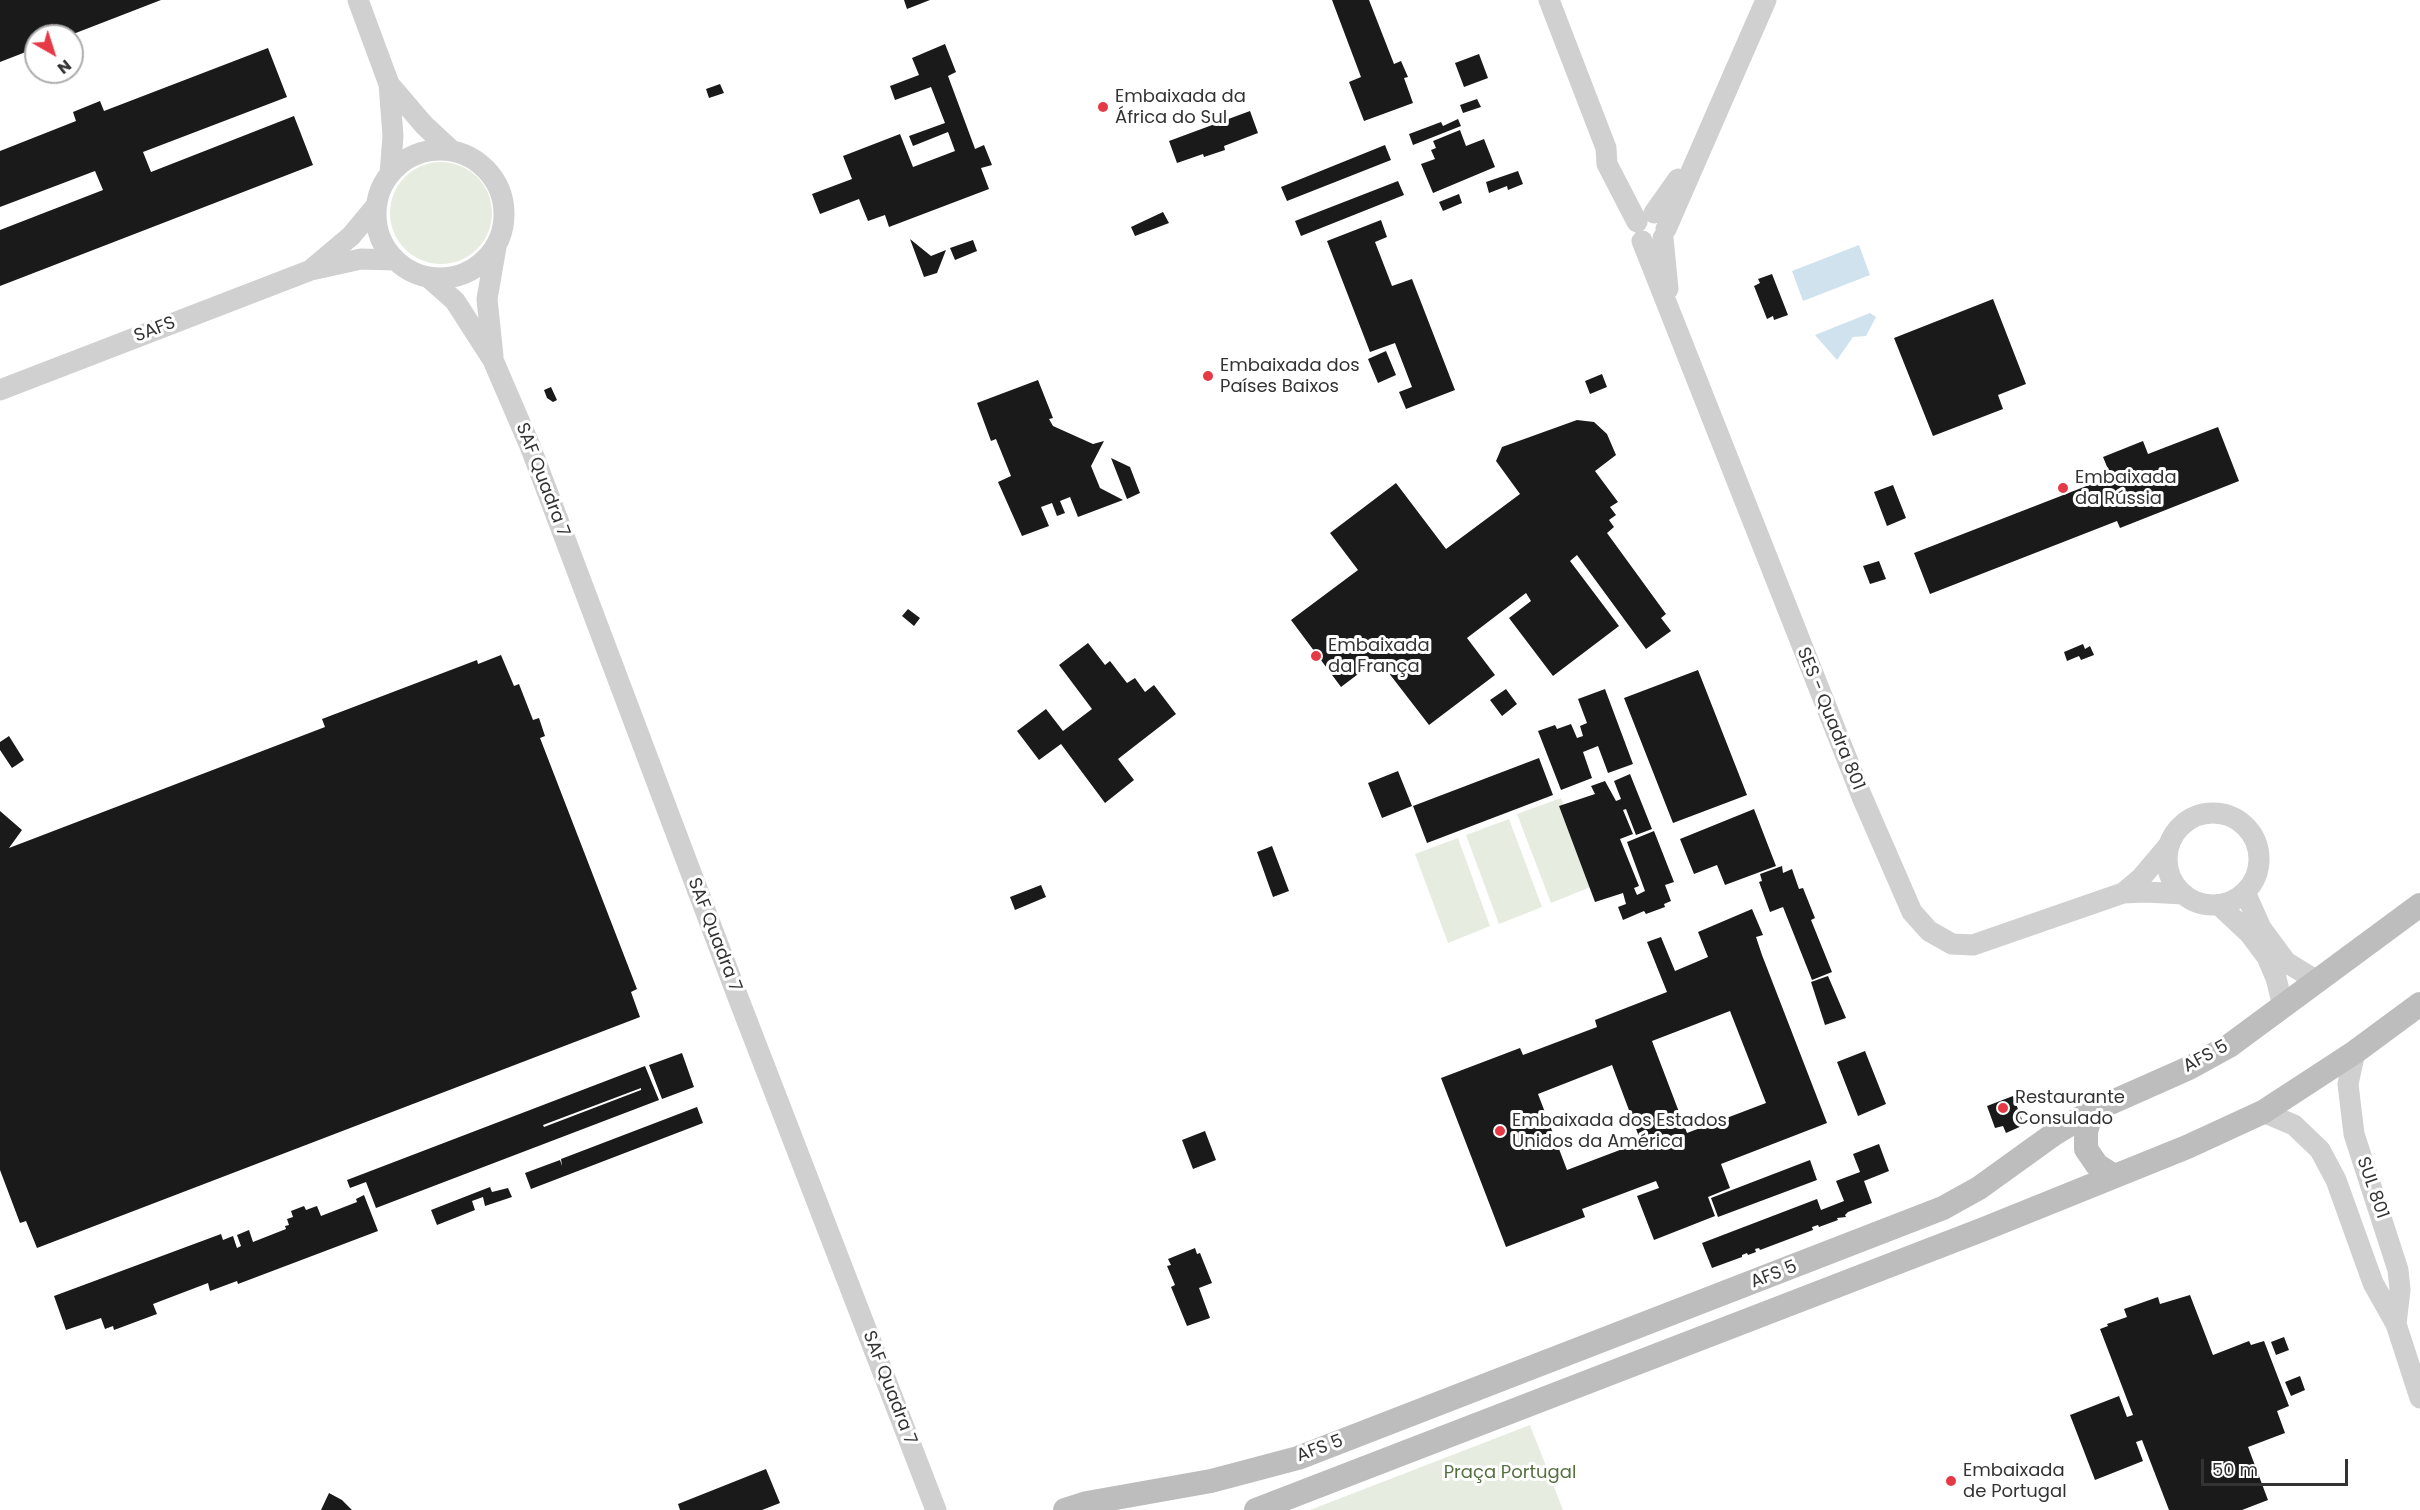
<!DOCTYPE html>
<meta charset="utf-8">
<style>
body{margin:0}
#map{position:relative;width:2420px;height:1510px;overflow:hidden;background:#fff;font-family:Poppins,sans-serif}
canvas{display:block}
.north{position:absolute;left:24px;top:24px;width:60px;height:60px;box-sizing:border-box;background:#fff;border:2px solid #adadad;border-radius:50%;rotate:141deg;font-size:16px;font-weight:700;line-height:24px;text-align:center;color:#333}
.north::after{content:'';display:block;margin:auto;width:21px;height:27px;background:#e63946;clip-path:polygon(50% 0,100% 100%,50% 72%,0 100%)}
.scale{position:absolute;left:2201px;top:1459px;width:147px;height:27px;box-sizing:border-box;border:3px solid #333;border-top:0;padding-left:8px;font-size:18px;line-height:21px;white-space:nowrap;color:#333;-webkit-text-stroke:4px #fff;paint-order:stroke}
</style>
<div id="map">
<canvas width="2420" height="1510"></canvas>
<div class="north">N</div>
<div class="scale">50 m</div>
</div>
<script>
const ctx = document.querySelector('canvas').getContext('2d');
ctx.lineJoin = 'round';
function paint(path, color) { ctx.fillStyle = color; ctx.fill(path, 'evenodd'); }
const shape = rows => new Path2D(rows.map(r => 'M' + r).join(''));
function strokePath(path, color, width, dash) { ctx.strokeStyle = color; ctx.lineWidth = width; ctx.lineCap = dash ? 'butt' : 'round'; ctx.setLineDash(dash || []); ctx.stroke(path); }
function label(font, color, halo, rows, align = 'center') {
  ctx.font = font + ' Poppins,sans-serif'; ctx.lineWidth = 6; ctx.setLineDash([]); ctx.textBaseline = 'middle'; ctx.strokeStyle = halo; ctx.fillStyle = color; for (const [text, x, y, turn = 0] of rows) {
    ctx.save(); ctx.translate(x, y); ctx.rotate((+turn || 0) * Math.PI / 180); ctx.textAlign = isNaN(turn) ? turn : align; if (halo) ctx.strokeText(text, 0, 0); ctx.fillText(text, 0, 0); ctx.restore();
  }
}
paint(shape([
 '390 213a51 51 0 1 1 102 0a51 51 0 1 1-102 0Z',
 [1561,798,1593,886,1551,903,1517,814],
 [1509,819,1542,907,1499,924,1466,835],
 [1458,838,1490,926,1448,943,1415,854],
 [1530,1425,1563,1510,1310,1510]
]), '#e6ecdf');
paint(shape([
 [1859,245,1870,275,1803,301,1792,271],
 [1870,313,1876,317,1866,336,1853,337,1837,360,1815,335]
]), '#cfe2ee');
paint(shape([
 [0,0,161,0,68,36,36,36,36,48,0,62],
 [904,0,930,0,907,9],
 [1332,0,1369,0,1394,64,1401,61,1408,77,1404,78,1413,103,1364,121,1349,82,1361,77],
 [945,44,956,72,948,76,974,146,975,149,984,145,992,165,981,168,989,189,889,227,885,215,868,221,859,199,820,214,812,194,852,179,843,156,900,134,913,167,955,151,948,132,913,146,909,136,945,123,931,87,895,100,890,86,919,75,912,58],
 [268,48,287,97,143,152,151,172,294,116,313,165,0,286,0,230,103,190,95,171,0,207,0,151,76,121,73,112,100,101,104,111],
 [1479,54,1488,78,1464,87,1455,63],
 [720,84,724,93,709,98,706,89],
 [1477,99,1481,107,1463,113,1460,105],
 [1250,111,1258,133,1224,146,1225,150,1204,157,1203,154,1177,163,1169,141],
 [1458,119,1461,126,1413,145,1409,134,1441,122,1443,126],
 [1460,130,1466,146,1484,139,1495,167,1433,193,1421,164,1435,159,1431,150,1436,148,1433,141],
 [1385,145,1391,160,1287,201,1281,187],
 [1518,171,1523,184,1508,190,1507,186,1489,193,1486,182],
 [1398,181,1404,195,1301,236,1295,221],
 [1459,194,1462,203,1443,211,1439,202],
 [1163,212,1169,223,1135,236,1131,227],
 [1381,220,1387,237,1375,242,1392,286,1412,279,1455,390,1406,409,1399,392,1412,387,1395,343,1370,352,1327,241],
 [910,239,931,256,946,250,937,273,924,277],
 [973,240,977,251,955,260,950,248],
 [1772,274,1788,315,1774,320,1773,316,1767,319,1754,286,1760,283,1758,279],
 [1993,299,2026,384,1998,395,2003,409,1933,436,1894,338],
 [1386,351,1396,375,1378,383,1368,359],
 [1602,374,1607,387,1590,394,1585,381],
 [1038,380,1053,418,1049,419,1053,426,1093,444,1104,441,1091,466,1100,488,1123,500,1078,517,1070,497,1060,501,1065,513,1057,516,1052,503,1041,507,1049,526,1022,536,998,482,1011,476,996,439,991,441,977,403],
 [551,387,557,400,553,402,547,398,544,390],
 [1577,420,1594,422,1607,434,1616,455,1595,471,1618,502,1610,507,1616,515,1609,520,1614,527,1607,533,1666,614,1661,618,1671,631,1646,649,1577,555,1570,561,1619,626,1553,676,1509,618,1531,601,1526,593,1467,638,1495,675,1429,725,1378,659,1341,687,1291,620,1358,570,1330,533,1396,483,1446,549,1520,494,1496,461,1502,447],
 [2218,427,2239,481,2120,528,2117,521,1930,594,1914,553,2102,480,2099,473,2108,469,2103,457,2143,441,2148,454],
 [1111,458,1130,467,1140,493,1127,499],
 [1893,485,1906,518,1887,526,1874,492],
 [1879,561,1886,579,1870,584,1863,566],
 [908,609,920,618,914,626,902,616],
 [1088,643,1105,665,1110,661,1127,683,1135,678,1145,692,1154,685,1176,714,1118,759,1134,780,1105,803,1061,744,1039,760,1017,731,1046,709,1063,731,1092,709,1059,665],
 [2083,644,2085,649,2090,646,2094,655,2081,660,2079,656,2067,661,2064,652],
 [501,655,514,686,519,684,533,720,539,718,545,736,540,738,637,989,631,992,640,1017,37,1248,26,1221,20,1223,0,1170,0,811,22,830,9,848,325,727,322,719,477,660,478,664],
 [1698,670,1747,795,1673,823,1624,698],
 [1506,689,1517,704,1502,716,1490,700],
 [1605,689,1633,764,1608,773,1598,746,1583,752,1592,778,1561,790,1538,731,1555,725,1557,729,1571,724,1577,738,1583,736,1580,726,1587,723,1578,699],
 [9,736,24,760,12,768,0,750,0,742],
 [1539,758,1553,795,1427,843,1413,806],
 [1398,771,1412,806,1382,818,1368,783],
 [1630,774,1652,829,1636,835,1626,809,1623,810,1633,834,1620,839,1639,886,1634,888,1637,895,1645,891,1627,842,1654,831,1674,882,1665,885,1671,901,1664,904,1665,907,1646,914,1644,911,1623,920,1618,907,1626,904,1623,893,1595,902,1559,806,1595,794,1591,786,1605,781,1616,801,1621,799,1614,781],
 [1754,809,1776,866,1725,885,1717,865,1694,874,1680,839],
 [1272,846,1289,891,1273,897,1257,852],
 [1782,866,1783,873,1792,869,1799,889,1803,888,1815,918,1811,920,1832,972,1812,980,1783,907,1770,912,1759,882,1762,881,1760,874],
 [1041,885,1046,897,1015,910,1010,897],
 [1752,909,1763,935,1756,937,1762,955,1827,1123,1721,1164,1730,1188,1708,1197,1715,1216,1654,1240,1637,1196,1659,1188,1656,1181,1582,1209,1585,1217,1506,1247,1441,1078,1520,1048,1523,1055,1597,1027,1595,1020,1667,992,1647,942,1661,937,1675,971,1708,957,1698,932],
 [1730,1011,1766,1103,1687,1133,1652,1041],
 [1612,1065,1641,1142,1567,1170,1538,1094],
 [1828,976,1846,1018,1825,1025,1811,982],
 [1865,1051,1886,1104,1858,1116,1837,1062],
 [682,1053,694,1087,662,1099,649,1065],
 [645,1066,659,1100,376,1208,366,1182,350,1188,347,1180],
 [641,1088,641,1090,544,1127,543,1125],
 [2013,1096,2024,1125,2006,1133,2003,1126,1995,1128,1987,1106],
 [697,1107,703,1123,531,1189,525,1173,560,1160,562,1166,561,1159],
 [1205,1131,1216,1160,1193,1169,1182,1140],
 [1879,1144,1889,1171,1864,1181,1872,1203,1848,1212,1845,1215,1846,1217,1837,1218,1838,1220,1819,1227,1818,1225,1812,1227,1813,1230,1760,1250,1759,1248,1755,1249,1756,1252,1748,1255,1747,1253,1742,1255,1742,1257,1712,1268,1702,1243,1817,1199,1821,1210,1844,1201,1836,1181,1860,1172,1853,1154],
 [1810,1160,1817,1180,1718,1217,1711,1198],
 [490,1187,492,1192,508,1188,512,1197,485,1206,483,1197,472,1201,475,1210,437,1225,431,1210],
 [364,1195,378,1231,238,1284,237,1281,210,1291,208,1283,153,1304,157,1314,114,1330,113,1326,105,1329,101,1318,66,1330,54,1296,221,1234,223,1240,233,1236,237,1248,241,1246,237,1235,249,1230,253,1242,286,1229,285,1226,289,1225,287,1219,293,1217,291,1211,304,1206,306,1210,317,1206,321,1216,357,1202,356,1199],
 [1195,1248,1197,1254,1200,1253,1212,1283,1199,1288,1210,1318,1187,1326,1171,1287,1175,1285,1167,1266,1171,1265,1168,1259],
 [2190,1295,2213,1355,2249,1341,2251,1345,2264,1341,2289,1406,2277,1411,2285,1433,2248,1447,2268,1500,2242,1510,2169,1510,2142,1440,2136,1442,2143,1461,2095,1480,2070,1415,2119,1396,2127,1417,2133,1415,2100,1329,2108,1326,2107,1324,2127,1317,2124,1309,2158,1297,2160,1304],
 [2284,1337,2289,1350,2276,1355,2271,1342],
 [2300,1376,2305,1390,2291,1396,2285,1382],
 [766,1469,780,1503,762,1510,680,1510,678,1504],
 [329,1493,342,1500,352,1510,321,1510]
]), '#1a1a1a');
strokePath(shape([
 [358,0,389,84,393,136,390,174],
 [1549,0,1606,148,1607,164,1637,222],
 [389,84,424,125,452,151],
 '376 214a64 64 0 1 1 128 0a64 64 0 1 1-128 0Z',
 [1654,213,1678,179],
 [1666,229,1766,0],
 [1663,238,1668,289],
 [1642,241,1862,797,1912,912,1929,931,1952,944,1973,945,2123,893,2146,892,2183,894],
 [313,268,351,236,376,206],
 [429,278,455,301,493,360,530,446,739,1000,936,1510],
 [493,356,487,299,496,247],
 [0,390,311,270,361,259,394,260],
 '2167 859a46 46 0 1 1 92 0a46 46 0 1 1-92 0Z',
 [2245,892,2261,928,2286,962,2317,981],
 [2123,893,2141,878,2168,846],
 [2219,905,2249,933,2267,957,2276,978,2283,1006],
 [2355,1052,2348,1084,2354,1134,2398,1270,2400,1290,2396,1324],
 [2263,1112,2294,1125,2320,1150,2336,1180,2373,1283,2396,1324,2420,1398]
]), '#d0d0d0', 21);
strokePath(shape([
 [2092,1111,2086,1132,2086,1149,2097,1165,2114,1176],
 [1065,1510,1087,1503,1211,1481,1298,1458,1943,1208,1979,1188,2054,1134,2092,1111,2189,1068,2229,1046,2420,905],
 [1256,1510,1984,1229,2187,1147,2263,1112,2355,1052,2420,1004]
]), '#bdbdbd', 24);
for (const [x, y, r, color] of [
 [1103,107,6,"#e63946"],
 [1208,376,6,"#e63946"],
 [2063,488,6,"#e63946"],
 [1316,656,6,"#e63946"],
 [2003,1108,6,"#e63946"],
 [1500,1131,6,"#e63946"],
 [1951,1481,6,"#e63946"]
]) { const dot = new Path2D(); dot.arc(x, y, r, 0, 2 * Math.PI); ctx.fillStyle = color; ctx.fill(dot); strokePath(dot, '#fff', 2); }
label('18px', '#333', '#fff', [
 ["Embaixada da",1115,97],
 ["África do Sul",1115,118],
 ["Embaixada dos",1220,366],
 ["Países Baixos",1220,387],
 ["Embaixada",2075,478],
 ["da Rússia",2075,499],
 ["Embaixada",1328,646],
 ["da França",1328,667],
 ["Restaurante",2015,1098],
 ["Consulado",2015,1119],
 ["Embaixada dos Estados",1512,1121],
 ["Unidos da América",1512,1142],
 ["Embaixada",1963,1471],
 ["de Portugal",1963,1492]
], 'left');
label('18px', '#333', '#fff', [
 ["SAFS",155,330,-21],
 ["SAF Quadra 7",542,480,69],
 ["SES - Quadra 801",1830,719,68],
 ["SAF Quadra 7",714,935,69],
 ["AFS 5",2206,1057,-28],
 ["SUL 801",2372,1188,71],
 ["AFS 5",1774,1275,-21],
 ["SAF Quadra 7",889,1388,69],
 ["AFS 5",1320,1449,-20]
]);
label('18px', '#56703f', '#fff', [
 ["Praça Portugal",1510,1473]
]);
</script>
